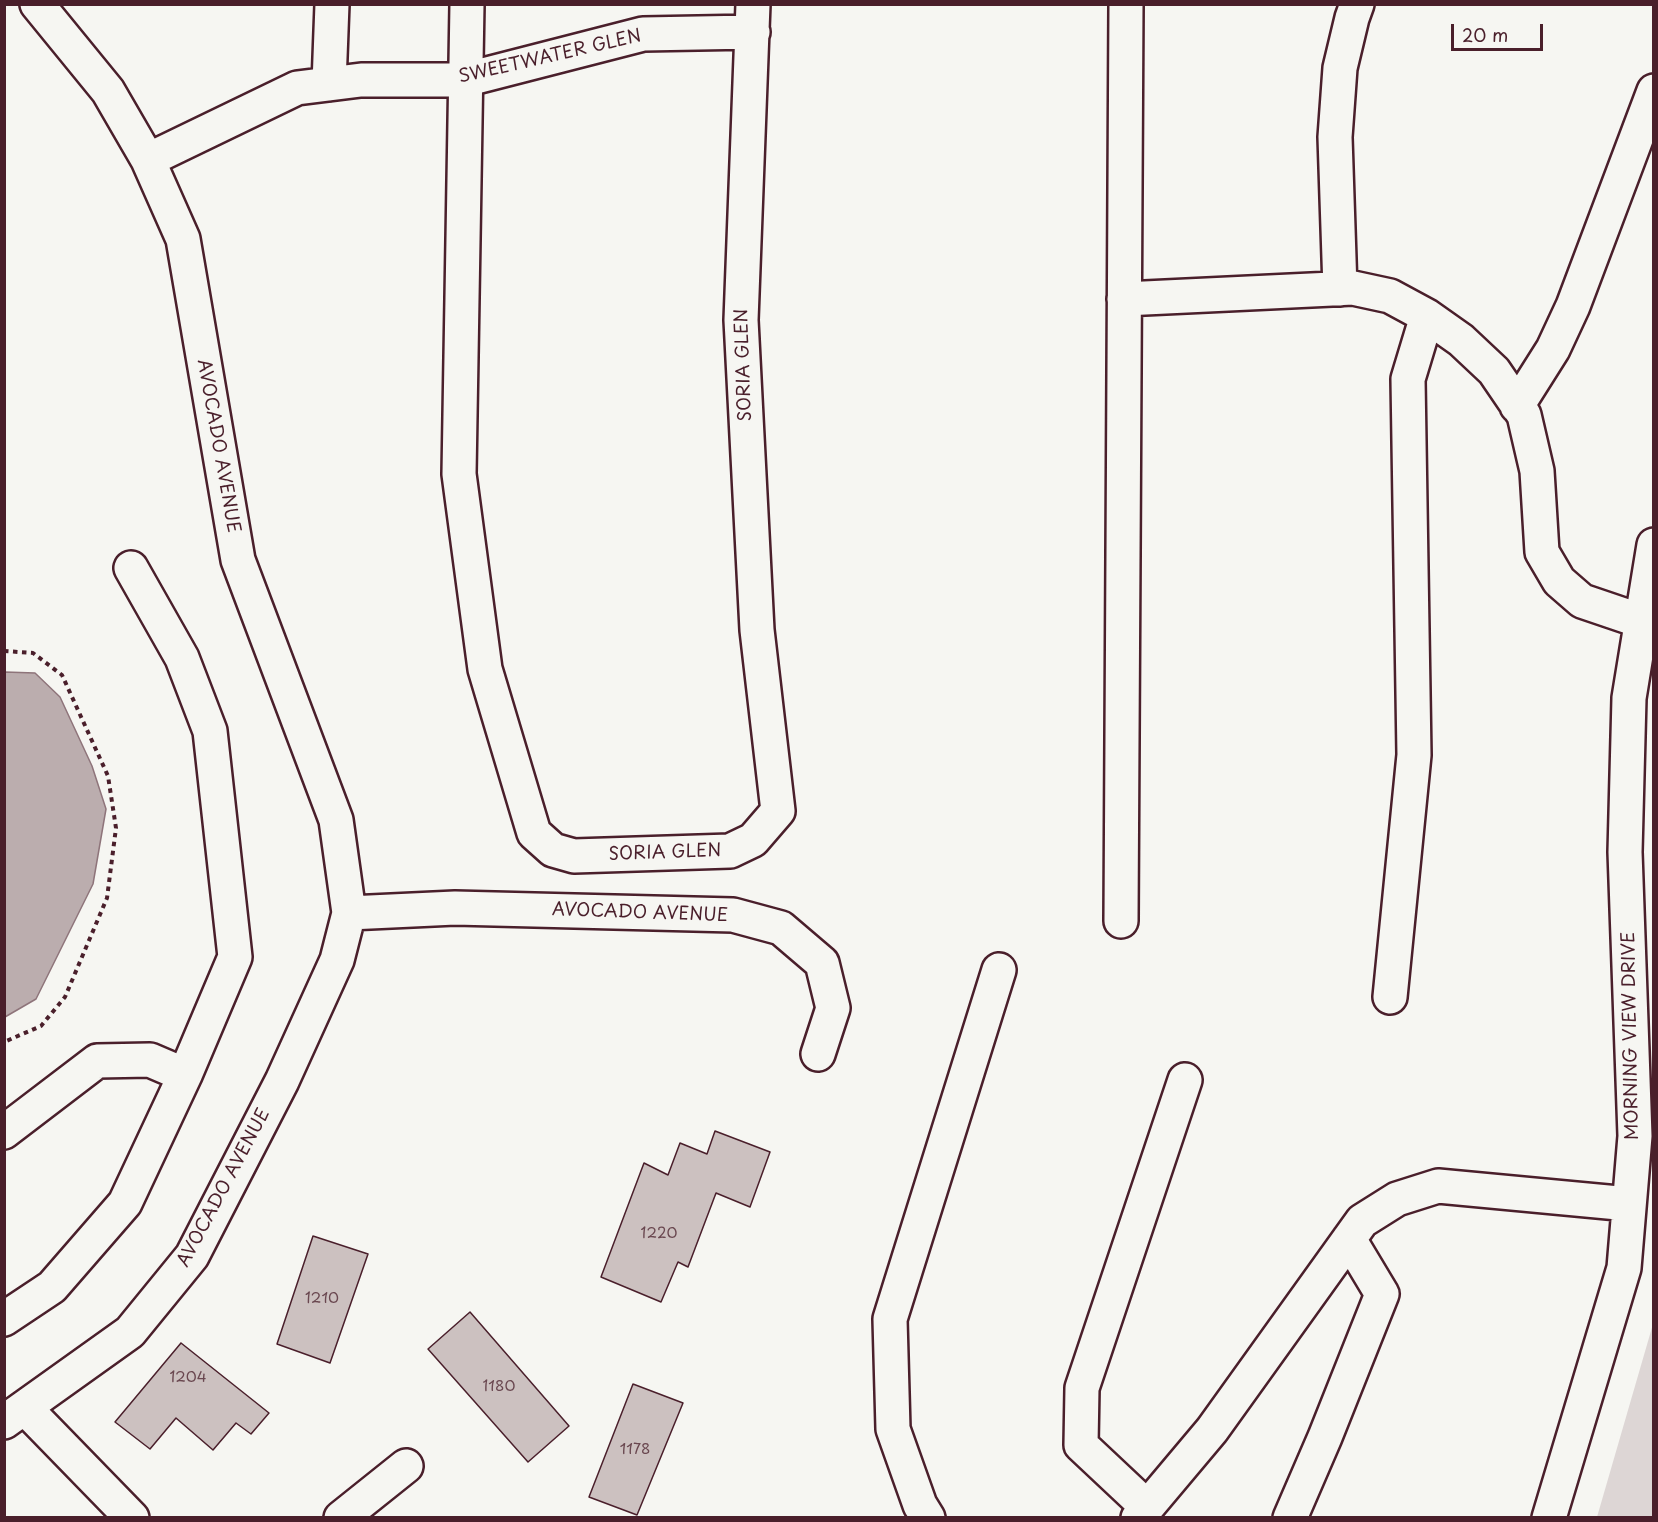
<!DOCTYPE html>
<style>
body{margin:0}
#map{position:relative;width:1658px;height:1522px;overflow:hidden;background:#f6f6f2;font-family:"Playpen Sans",sans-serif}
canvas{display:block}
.frame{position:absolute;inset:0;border:6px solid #4a1f2b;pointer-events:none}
.scale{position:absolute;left:1451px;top:24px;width:92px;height:27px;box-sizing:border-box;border:3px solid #4a1f2b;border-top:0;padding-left:8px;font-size:18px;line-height:21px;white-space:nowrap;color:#4a1f2b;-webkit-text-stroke:4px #f6f6f2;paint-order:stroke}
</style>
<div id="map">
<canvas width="1658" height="1522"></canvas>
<div class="frame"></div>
<div class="scale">20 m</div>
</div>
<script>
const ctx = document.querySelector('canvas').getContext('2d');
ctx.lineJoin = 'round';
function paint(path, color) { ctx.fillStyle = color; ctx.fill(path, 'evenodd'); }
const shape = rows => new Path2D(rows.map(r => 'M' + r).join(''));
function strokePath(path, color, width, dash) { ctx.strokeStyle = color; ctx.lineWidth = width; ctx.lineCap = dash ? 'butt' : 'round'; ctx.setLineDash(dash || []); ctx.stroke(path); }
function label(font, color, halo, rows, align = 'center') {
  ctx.font = font + ' "Playpen Sans",sans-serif'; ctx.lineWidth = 4.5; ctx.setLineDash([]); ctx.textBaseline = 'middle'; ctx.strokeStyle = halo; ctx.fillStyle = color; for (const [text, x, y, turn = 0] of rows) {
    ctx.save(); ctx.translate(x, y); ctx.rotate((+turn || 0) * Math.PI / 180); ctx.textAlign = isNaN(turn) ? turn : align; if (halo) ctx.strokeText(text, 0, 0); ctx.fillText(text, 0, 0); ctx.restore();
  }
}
paint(shape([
 [1653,1324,1653,1517,1597,1517]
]), '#ddd6d5');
const water = shape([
 [5,672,35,673,60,697,92,766,106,809,93,884,36,999,5,1017,5,672]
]);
paint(water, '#bbadae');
strokePath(water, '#8e747a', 1.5);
const building = shape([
 [715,1131,770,1152,750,1207,716,1193,688,1267,678,1262,661,1302,601,1277,644,1163,668,1175,680,1143,707,1154,715,1131],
 [313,1236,368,1254,330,1363,277,1344,313,1236],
 [470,1312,569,1426,528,1462,428,1349,470,1312],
 [181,1343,269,1413,251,1434,236,1423,213,1450,176,1418,150,1449,115,1422,181,1343],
 [633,1384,683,1403,637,1515,589,1497,633,1384]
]);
paint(building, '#ccc1c0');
strokePath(building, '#4a1f2b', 1.5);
const minor = shape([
 [467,4,459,474,485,669,534,833,553,850,574,856,730,851,753,840,778,811,757,630,741,320,753,4],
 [329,84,332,4],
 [148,160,297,88,361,80,464,80,643,34,753,32],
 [1340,289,1335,137,1340,68,1352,18,1357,4],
 [1124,299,1353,288,1390,296,1427,316,1461,340,1494,371,1524,415,1537,471,1542,552,1559,581,1582,601,1641,621],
 [1517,406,1553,349,1573,306,1654,91],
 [349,913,455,908,733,915,781,928,822,963,833,1008,818,1054],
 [1121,921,1126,4],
 [1390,997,1414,755,1408,379,1427,316],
 [4,1132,97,1061,150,1060,185,1075],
 [4,1319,52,1287,125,1203,185,1075,235,957,210,731,182,658,131,568],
 [25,1408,132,1518],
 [4,1422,130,1332,192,1256,282,1081,337,960,349,913,336,820,238,560,183,239,148,160,108,91,37,4],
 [1147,1507,1081,1445,1082,1388,1185,1080],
 [341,1518,406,1466],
 [928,1518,920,1505,893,1429,890,1319,999,970],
 [1138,1518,1212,1430,1362,1221,1397,1199,1438,1186,1629,1204],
 [1290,1518,1325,1437,1382,1294,1349,1239],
 [1549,1518,1624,1268,1635,1136,1625,852,1629,698,1654,545]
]);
strokePath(minor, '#4a1f2b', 38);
strokePath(shape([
 [4,651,33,653,62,675,108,776,116,828,107,898,65,997,41,1026,4,1042]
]), '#4a1f2b', 4, [4.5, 4.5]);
strokePath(minor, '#f6f6f2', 33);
label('15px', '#6a4850', null, [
 ["1220",659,1234],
 ["1210",322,1299],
 ["1204",188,1378],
 ["1180",499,1387],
 ["1178",635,1450]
]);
label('18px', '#4a1f2b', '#f6f6f2', [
 ["SWEETWATER GLEN",550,57,-13],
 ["SORIA GLEN",744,365,-92],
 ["AVOCADO AVENUE",218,446,80],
 ["SORIA GLEN",665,853,-2],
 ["AVOCADO AVENUE",640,913,2],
 ["MORNING VIEW DRIVE",1631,1036,-91],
 ["AVOCADO AVENUE",224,1188,-62]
]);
</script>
